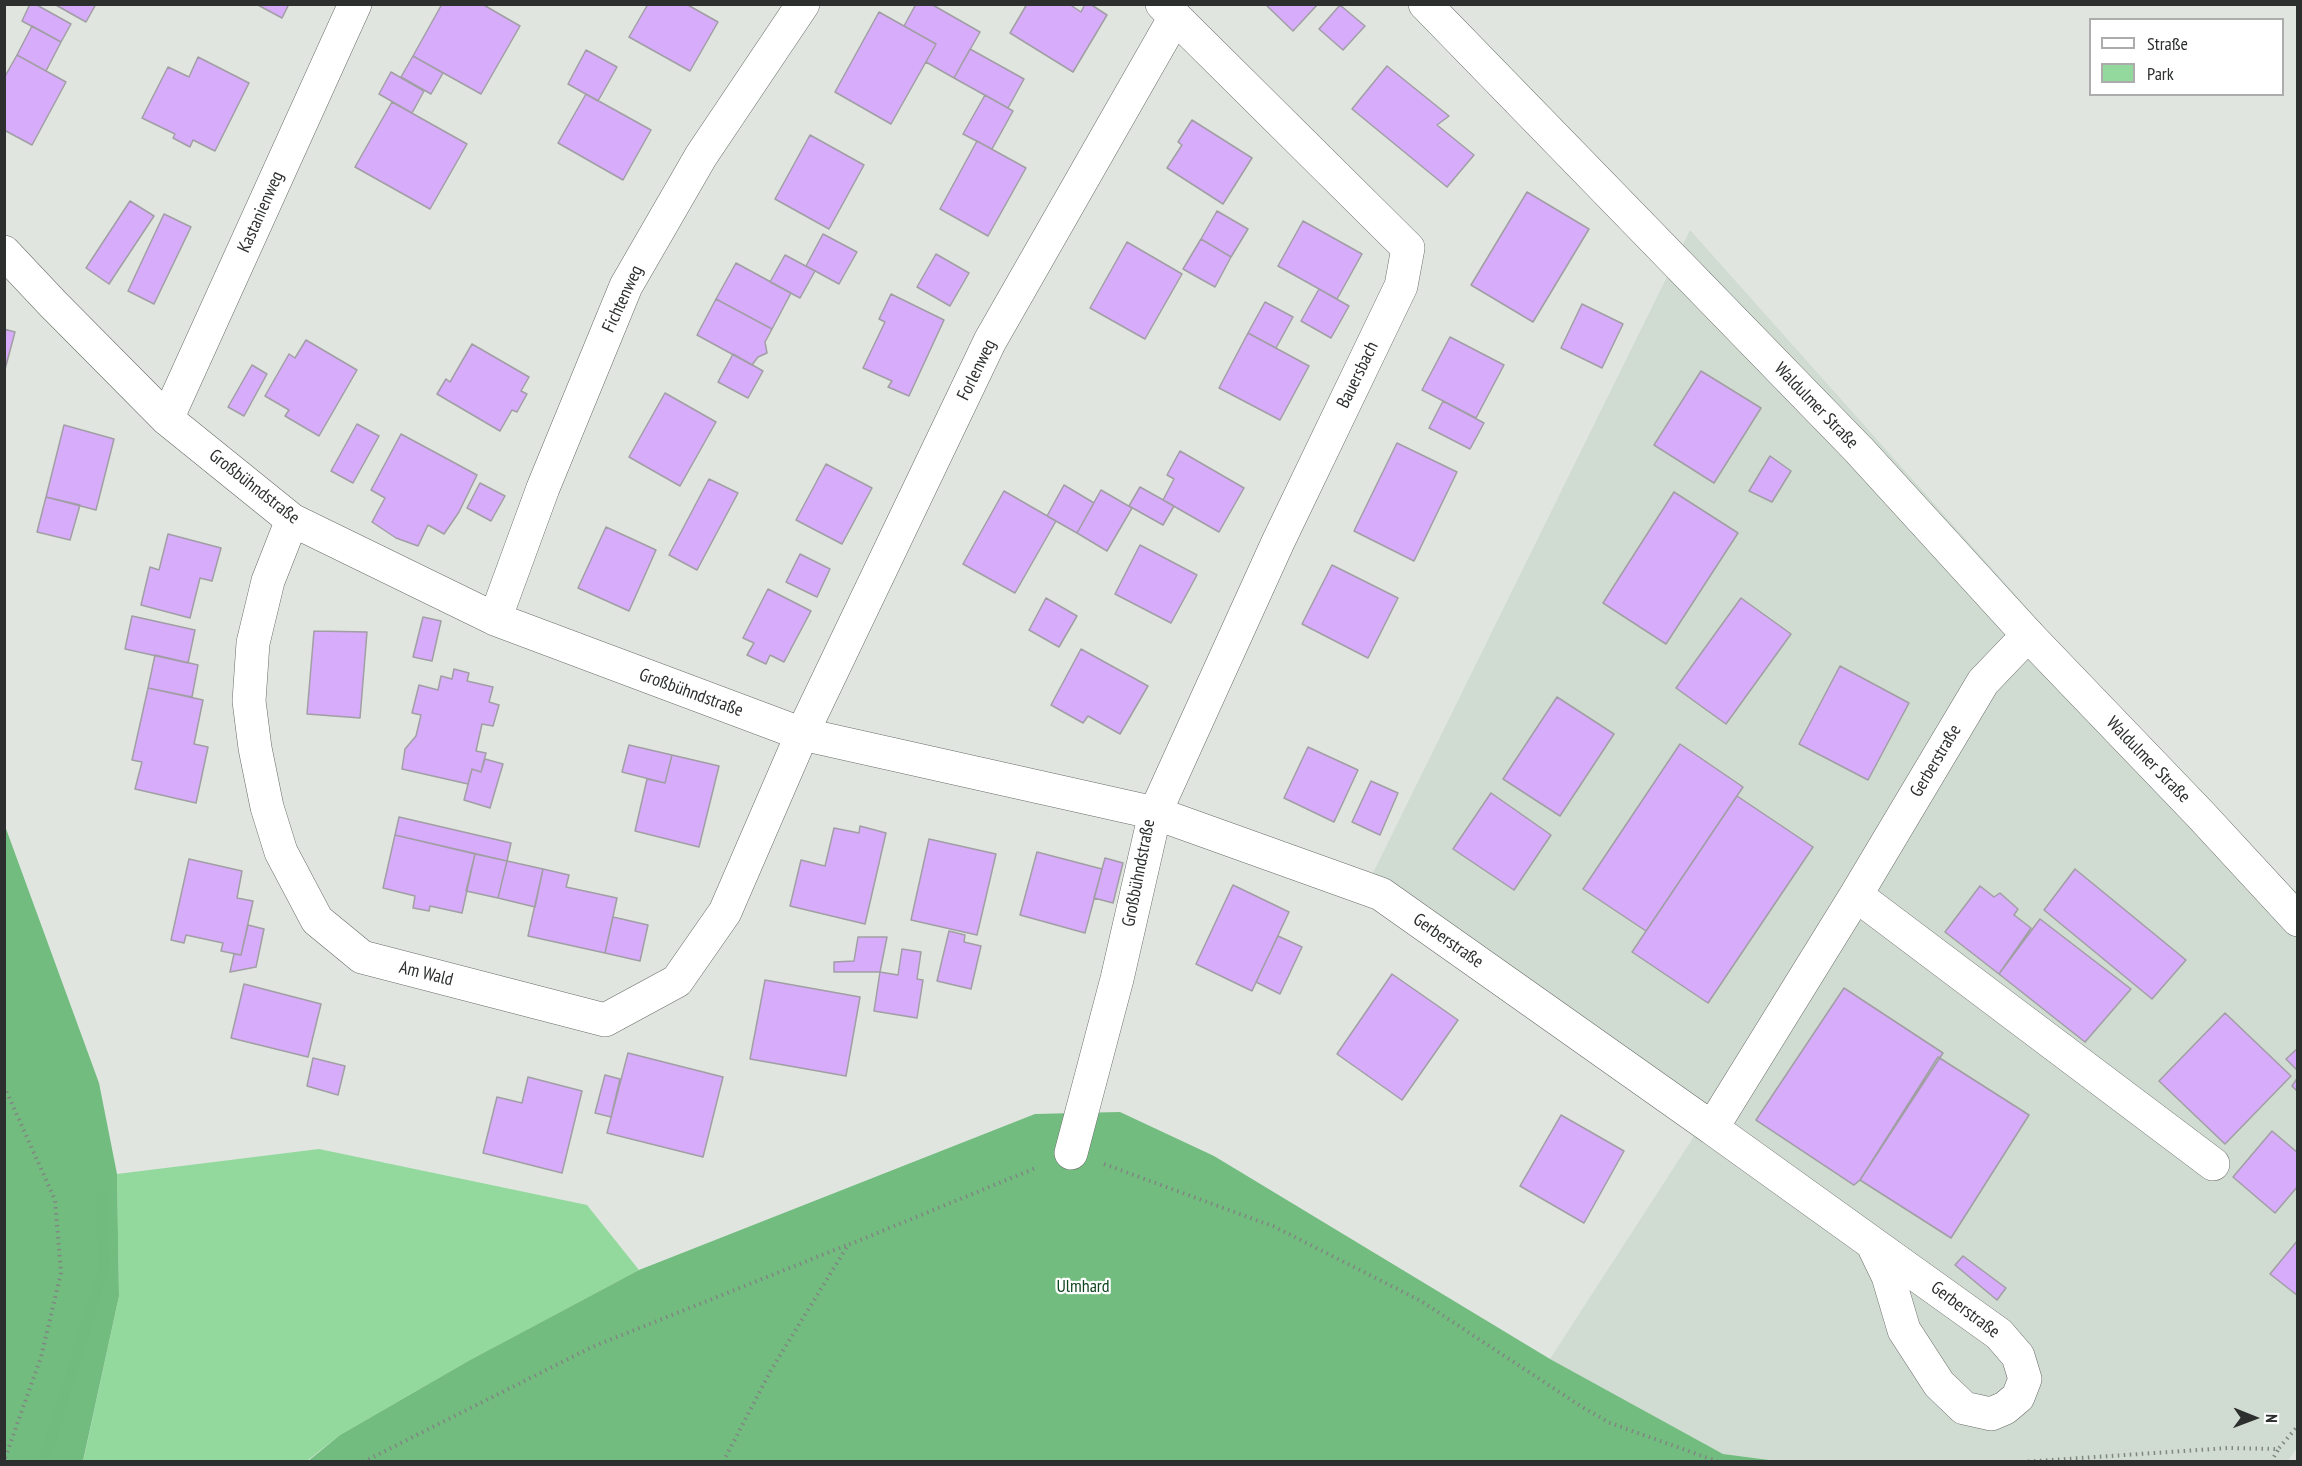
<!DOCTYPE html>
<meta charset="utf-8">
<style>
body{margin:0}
#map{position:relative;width:2302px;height:1466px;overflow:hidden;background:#e0e5e0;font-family:"PT Sans Narrow",sans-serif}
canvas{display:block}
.frame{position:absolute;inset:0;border:6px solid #2c2f2d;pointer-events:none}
.legend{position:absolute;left:2089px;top:18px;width:195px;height:78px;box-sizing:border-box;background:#fff;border:2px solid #abacab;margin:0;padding:8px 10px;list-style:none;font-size:18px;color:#2c2f2d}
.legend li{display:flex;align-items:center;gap:12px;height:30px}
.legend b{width:30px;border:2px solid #abacab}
.north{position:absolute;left:2224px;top:1388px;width:60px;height:60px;-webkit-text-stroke:4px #fff;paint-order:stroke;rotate:91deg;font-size:16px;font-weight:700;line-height:24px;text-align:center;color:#2c2f2d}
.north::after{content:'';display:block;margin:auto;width:21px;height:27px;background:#2c2f2d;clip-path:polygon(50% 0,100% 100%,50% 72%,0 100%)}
</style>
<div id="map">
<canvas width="2302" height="1466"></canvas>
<div class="frame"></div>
<ul class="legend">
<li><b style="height:8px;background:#fff"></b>Straße</li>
<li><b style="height:16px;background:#93d99d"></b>Park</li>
</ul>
<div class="north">N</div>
</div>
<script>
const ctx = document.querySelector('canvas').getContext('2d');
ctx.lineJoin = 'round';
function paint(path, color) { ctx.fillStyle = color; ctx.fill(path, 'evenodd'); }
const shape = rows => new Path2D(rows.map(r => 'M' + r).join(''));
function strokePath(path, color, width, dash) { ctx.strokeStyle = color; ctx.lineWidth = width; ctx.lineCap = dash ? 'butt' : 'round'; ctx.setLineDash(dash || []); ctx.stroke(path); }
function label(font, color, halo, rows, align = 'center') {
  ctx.font = font + ' "PT Sans Narrow",sans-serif'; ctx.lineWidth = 4.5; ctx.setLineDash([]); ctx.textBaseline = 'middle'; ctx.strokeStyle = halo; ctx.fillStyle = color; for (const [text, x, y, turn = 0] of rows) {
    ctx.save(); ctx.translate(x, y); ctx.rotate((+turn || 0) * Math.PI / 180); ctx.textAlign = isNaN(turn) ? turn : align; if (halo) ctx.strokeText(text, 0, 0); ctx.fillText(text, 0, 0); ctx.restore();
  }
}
paint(shape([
 [1690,230,2112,703,2297,901,2297,1448,2287,1462,2231,1460,2183,1462,1777,1461,1723,1454,1550,1359,1702,1124,1370,879]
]), '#d0dbd1');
paint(shape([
 [319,1149,587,1205,639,1270,470,1360,340,1435,307,1461,83,1462,119,1296,117,1174]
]), '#93d99d');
paint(shape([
 [5,826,99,1083,117,1174,119,1296,83,1461,5,1461],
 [1120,1112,1214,1156,1550,1359,1723,1454,1777,1461,307,1462,340,1435,470,1360,639,1270,1035,1114]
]), '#71bc7e');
strokePath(shape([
 [44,1462,104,1267,102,1196]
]), '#70bb7d', 10);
const building = shape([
 [30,4,35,4,71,24,61,42,22,21,30,4],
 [54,4,96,4,86,22,54,4],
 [256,4,289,4,282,18,256,4],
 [442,4,482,4,520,26,481,94,413,56,442,4],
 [648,4,686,4,718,22,690,71,629,37,648,4],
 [916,4,931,4,980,32,954,78,926,62,936,44,904,26,916,4],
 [1027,4,1069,4,1081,12,1085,4,1090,4,1107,15,1073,72,1010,33,1027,4],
 [1265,4,1318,4,1293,31,1265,4],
 [1340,5,1365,26,1343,50,1319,29,1340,5],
 [879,12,936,44,891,124,835,92,879,12],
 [32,26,61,42,46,71,17,55,32,26],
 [970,49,1024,79,1008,108,954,78,970,49],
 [586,50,617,67,598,101,568,84,586,50],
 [17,55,66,82,32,145,4,130,4,78,17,55],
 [413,56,443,73,431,94,401,77,413,56],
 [198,57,249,83,215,151,193,140,190,147,173,138,175,134,142,118,168,67,189,77,198,57],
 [1387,66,1449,116,1437,125,1474,155,1447,187,1352,109,1387,66],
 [391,72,424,91,412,113,379,94,391,72],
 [586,94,651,130,623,180,558,143,586,94],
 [985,95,1013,111,992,149,963,134,985,95],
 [392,102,467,144,430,209,355,167,392,102],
 [1192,120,1252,158,1223,204,1167,168,1182,145,1178,142,1192,120],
 [810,135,864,165,829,229,775,199,810,135],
 [977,141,1026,168,988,236,940,209,977,141],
 [1527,192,1589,229,1533,322,1471,285,1527,192],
 [130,201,154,216,109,284,86,268,130,201],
 [1217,211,1248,229,1231,257,1201,239,1217,211],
 [164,214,191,227,154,304,128,291,164,214],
 [1303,221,1362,254,1337,299,1278,266,1303,221],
 [823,234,857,252,839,284,806,266,823,234],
 [1201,239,1231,257,1215,287,1183,269,1201,239],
 [1127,242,1182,274,1145,339,1090,308,1127,242],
 [936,254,969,273,950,306,917,287,936,254],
 [785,255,815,271,800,298,770,282,785,255],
 [736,263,791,293,772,329,716,299,736,263],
 [1319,289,1349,306,1331,338,1301,321,1319,289],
 [891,294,944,320,909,396,888,387,892,381,863,368,885,322,879,319,891,294],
 [716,299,772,329,765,342,767,353,758,357,752,365,697,335,716,299],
 [1265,302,1293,317,1276,348,1248,333,1265,302],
 [1582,304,1623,324,1602,368,1561,348,1582,304],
 [4,329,15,332,4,373,4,329],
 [1248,333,1309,366,1280,420,1219,388,1248,333],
 [1450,337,1504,365,1476,418,1422,390,1450,337],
 [306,340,357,370,319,436,285,416,289,410,265,396,289,354,295,358,306,340],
 [472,344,529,377,521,391,527,394,517,412,512,410,500,431,437,394,446,379,450,382,472,344],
 [733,354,763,371,748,398,718,382,733,354],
 [252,365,267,374,244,416,228,407,252,365],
 [1701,371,1761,408,1714,483,1654,445,1701,371],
 [665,393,716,422,680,486,629,457,665,393],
 [1443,401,1484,423,1470,449,1429,428,1443,401],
 [357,424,379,436,353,483,331,471,357,424],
 [64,425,114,439,96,510,46,497,64,425],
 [401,434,477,475,459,512,444,534,428,525,418,546,396,538,372,522,385,498,371,490,401,434],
 [1397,443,1457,472,1414,561,1354,531,1397,443],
 [1180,451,1244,488,1219,532,1163,500,1174,479,1167,475,1180,451],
 [1770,456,1791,471,1772,502,1749,491,1770,456],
 [826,464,872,488,842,544,796,520,826,464],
 [709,479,738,493,697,570,669,555,709,479],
 [480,483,505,496,491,521,467,508,480,483],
 [1064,485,1094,503,1077,533,1047,516,1064,485],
 [1140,487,1174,506,1163,525,1129,506,1140,487],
 [1101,490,1132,508,1107,551,1077,533,1101,490],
 [1004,491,1056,521,1015,593,963,564,1004,491],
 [1674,492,1738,533,1666,644,1603,603,1674,492],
 [46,497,80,505,70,540,37,532,46,497],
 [606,527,656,550,629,611,578,588,606,527],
 [168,534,221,548,212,581,200,578,190,618,141,605,150,567,159,570,168,534],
 [1140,545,1197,575,1171,623,1115,594,1140,545],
 [800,554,830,569,817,597,786,582,800,554],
 [1332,565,1398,598,1368,658,1302,624,1332,565],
 [768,589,811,611,784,662,770,655,766,664,747,655,754,643,743,638,768,589],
 [1046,598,1077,616,1059,647,1029,630,1046,598],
 [1741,598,1791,634,1726,724,1676,688,1741,598],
 [132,616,195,630,188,663,125,649,132,616],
 [423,617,441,621,432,661,413,657,423,617],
 [314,631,367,632,360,718,307,714,314,631],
 [1081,649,1148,686,1120,734,1088,716,1083,723,1051,705,1081,649],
 [155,655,198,665,192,697,148,688,155,655],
 [1840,666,1909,703,1868,780,1799,744,1840,666],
 [454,669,469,673,467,681,493,687,489,702,499,705,493,726,482,724,476,751,486,753,481,772,472,769,468,784,402,769,405,749,416,736,421,715,412,713,419,685,438,690,441,676,452,679,454,669],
 [148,688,203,700,194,744,208,747,196,803,135,789,142,762,132,760,148,688],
 [1557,697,1614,734,1560,816,1503,779,1557,697],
 [1680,744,1743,787,1646,931,1583,889,1680,744],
 [629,745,672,755,665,783,622,772,629,745],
 [1308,747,1358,770,1334,822,1284,798,1308,747],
 [672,755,719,766,699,847,635,831,647,779,665,783,672,755],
 [485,759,503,764,490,808,464,800,472,769,481,772,485,759],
 [1371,781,1398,793,1380,835,1352,822,1371,781],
 [1491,793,1551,835,1514,890,1453,849,1491,793],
 [1737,796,1813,847,1708,1003,1632,952,1737,796],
 [399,817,511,843,507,861,395,835,399,817],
 [860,826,886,833,865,924,790,906,801,860,825,866,834,828,859,833,860,826],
 [395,835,475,854,462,913,430,906,429,911,413,908,415,896,383,888,395,835],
 [929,839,996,854,977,935,911,920,929,839],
 [1037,852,1102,869,1085,933,1020,915,1037,852],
 [475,854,507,861,498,898,466,891,475,854],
 [1105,858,1123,863,1113,903,1094,898,1105,858],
 [189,859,242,871,237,898,253,901,241,955,221,951,223,943,186,935,184,943,171,940,189,859],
 [507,861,543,869,535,907,498,898,507,861],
 [543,869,569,875,566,887,617,898,605,953,528,936,543,869],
 [2075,869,2186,960,2152,999,2044,910,2075,869],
 [1233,885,1289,912,1252,991,1196,964,1233,885],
 [1980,886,1994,897,2000,893,2018,909,2014,915,2031,928,1999,974,1945,932,1980,886],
 [613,917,648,925,640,961,605,953,613,917],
 [2040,919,2131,989,2085,1042,1999,974,2040,919],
 [248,925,264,929,256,967,230,972,234,954,241,955,248,925],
 [949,931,965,935,964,942,981,946,971,989,937,981,949,931],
 [1278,936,1302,947,1280,994,1256,982,1278,936],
 [858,937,887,937,880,972,834,972,834,962,854,961,858,937],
 [902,949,921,952,917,979,923,980,917,1018,874,1011,880,972,898,975,902,949],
 [1392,974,1458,1020,1402,1100,1337,1054,1392,974],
 [765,980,860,997,846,1076,750,1059,765,980],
 [244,984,321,1004,308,1057,231,1038,244,984],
 [1844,988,1943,1053,1860,1180,1854,1185,1756,1120,1844,988],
 [2225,1013,2291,1076,2225,1144,2159,1081,2225,1013],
 [2298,1048,2298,1071,2286,1059,2298,1048],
 [628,1053,723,1077,703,1157,607,1133,628,1053],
 [1938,1057,2029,1115,1951,1238,1860,1180,1938,1057],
 [313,1058,345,1066,338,1095,307,1086,313,1058],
 [605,1075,620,1079,611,1117,595,1113,605,1075],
 [528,1077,582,1091,562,1173,483,1153,497,1097,522,1103,528,1077],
 [2298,1077,2298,1092,2292,1086,2298,1077],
 [1561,1115,1624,1151,1584,1223,1520,1186,1561,1115],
 [2272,1131,2298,1153,2298,1186,2275,1213,2233,1177,2272,1131],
 [2298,1240,2298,1296,2270,1274,2298,1240],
 [1963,1256,2006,1288,1997,1300,1955,1265,1963,1256]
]);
paint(building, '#d6acfb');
strokePath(building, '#a19ea4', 1.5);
const street = shape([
 [4,252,53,304,167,419,292,520,495,619,802,734,1155,813,1381,894,1712,1128,1856,895,1983,682,2028,635],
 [167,419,355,4],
 [292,520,268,581,253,643,249,701,255,748,267,807,281,852,317,920,362,957,605,1020,677,981,725,912,802,734,990,341,1175,17],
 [495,619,543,488,626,286,701,156,803,4],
 [1856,895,2213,1164],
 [1712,1128,1872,1243,1999,1334,2018,1356,2025,1379,2018,1397,2005,1408,1991,1414,1964,1408,1939,1384,1904,1330,1888,1276,1872,1243],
 [1071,1153,1117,979,1155,813,1278,542,1401,286,1408,248,1162,4]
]);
const secondary = shape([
 [1425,4,1859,450,2028,635,2200,814,2298,920]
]);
strokePath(street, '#686c68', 34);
strokePath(secondary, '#686c68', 34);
strokePath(shape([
 [4,1086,55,1200,61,1273,41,1357,4,1461],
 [1104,1164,1275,1227,1421,1301,1582,1407,1610,1423,1719,1462],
 [363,1462,592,1347,847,1245],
 [723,1462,771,1370,848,1245,1038,1167],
 [2022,1462,2228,1448,2278,1449,2298,1426],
 [2271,1462,2278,1450]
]), '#828682', 4, [1.5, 4.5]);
strokePath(street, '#fff', 33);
strokePath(secondary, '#fff', 33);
label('18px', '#2c2f2d', '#fff', [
 ["Kastanienweg",261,212,-66],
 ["Fichtenweg",623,299,-65],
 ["Forlenweg",977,370,-64],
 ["Bauersbach",1358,375,-64],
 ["Waldulmer Straße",1816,406,46],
 ["Großbühndstraße",254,487,38],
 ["Großbühndstraße",691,693,20],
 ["Waldulmer Straße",2148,760,46],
 ["Gerberstraße",1936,761,-59],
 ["Großbühndstraße",1139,873,-79],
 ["Gerberstraße",1448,941,35],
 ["Am Wald",426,974,14],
 ["Gerberstraße",1965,1310,37]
]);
label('18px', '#0e451d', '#fff', [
 ["Ulmhard",1083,1287]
]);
</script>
